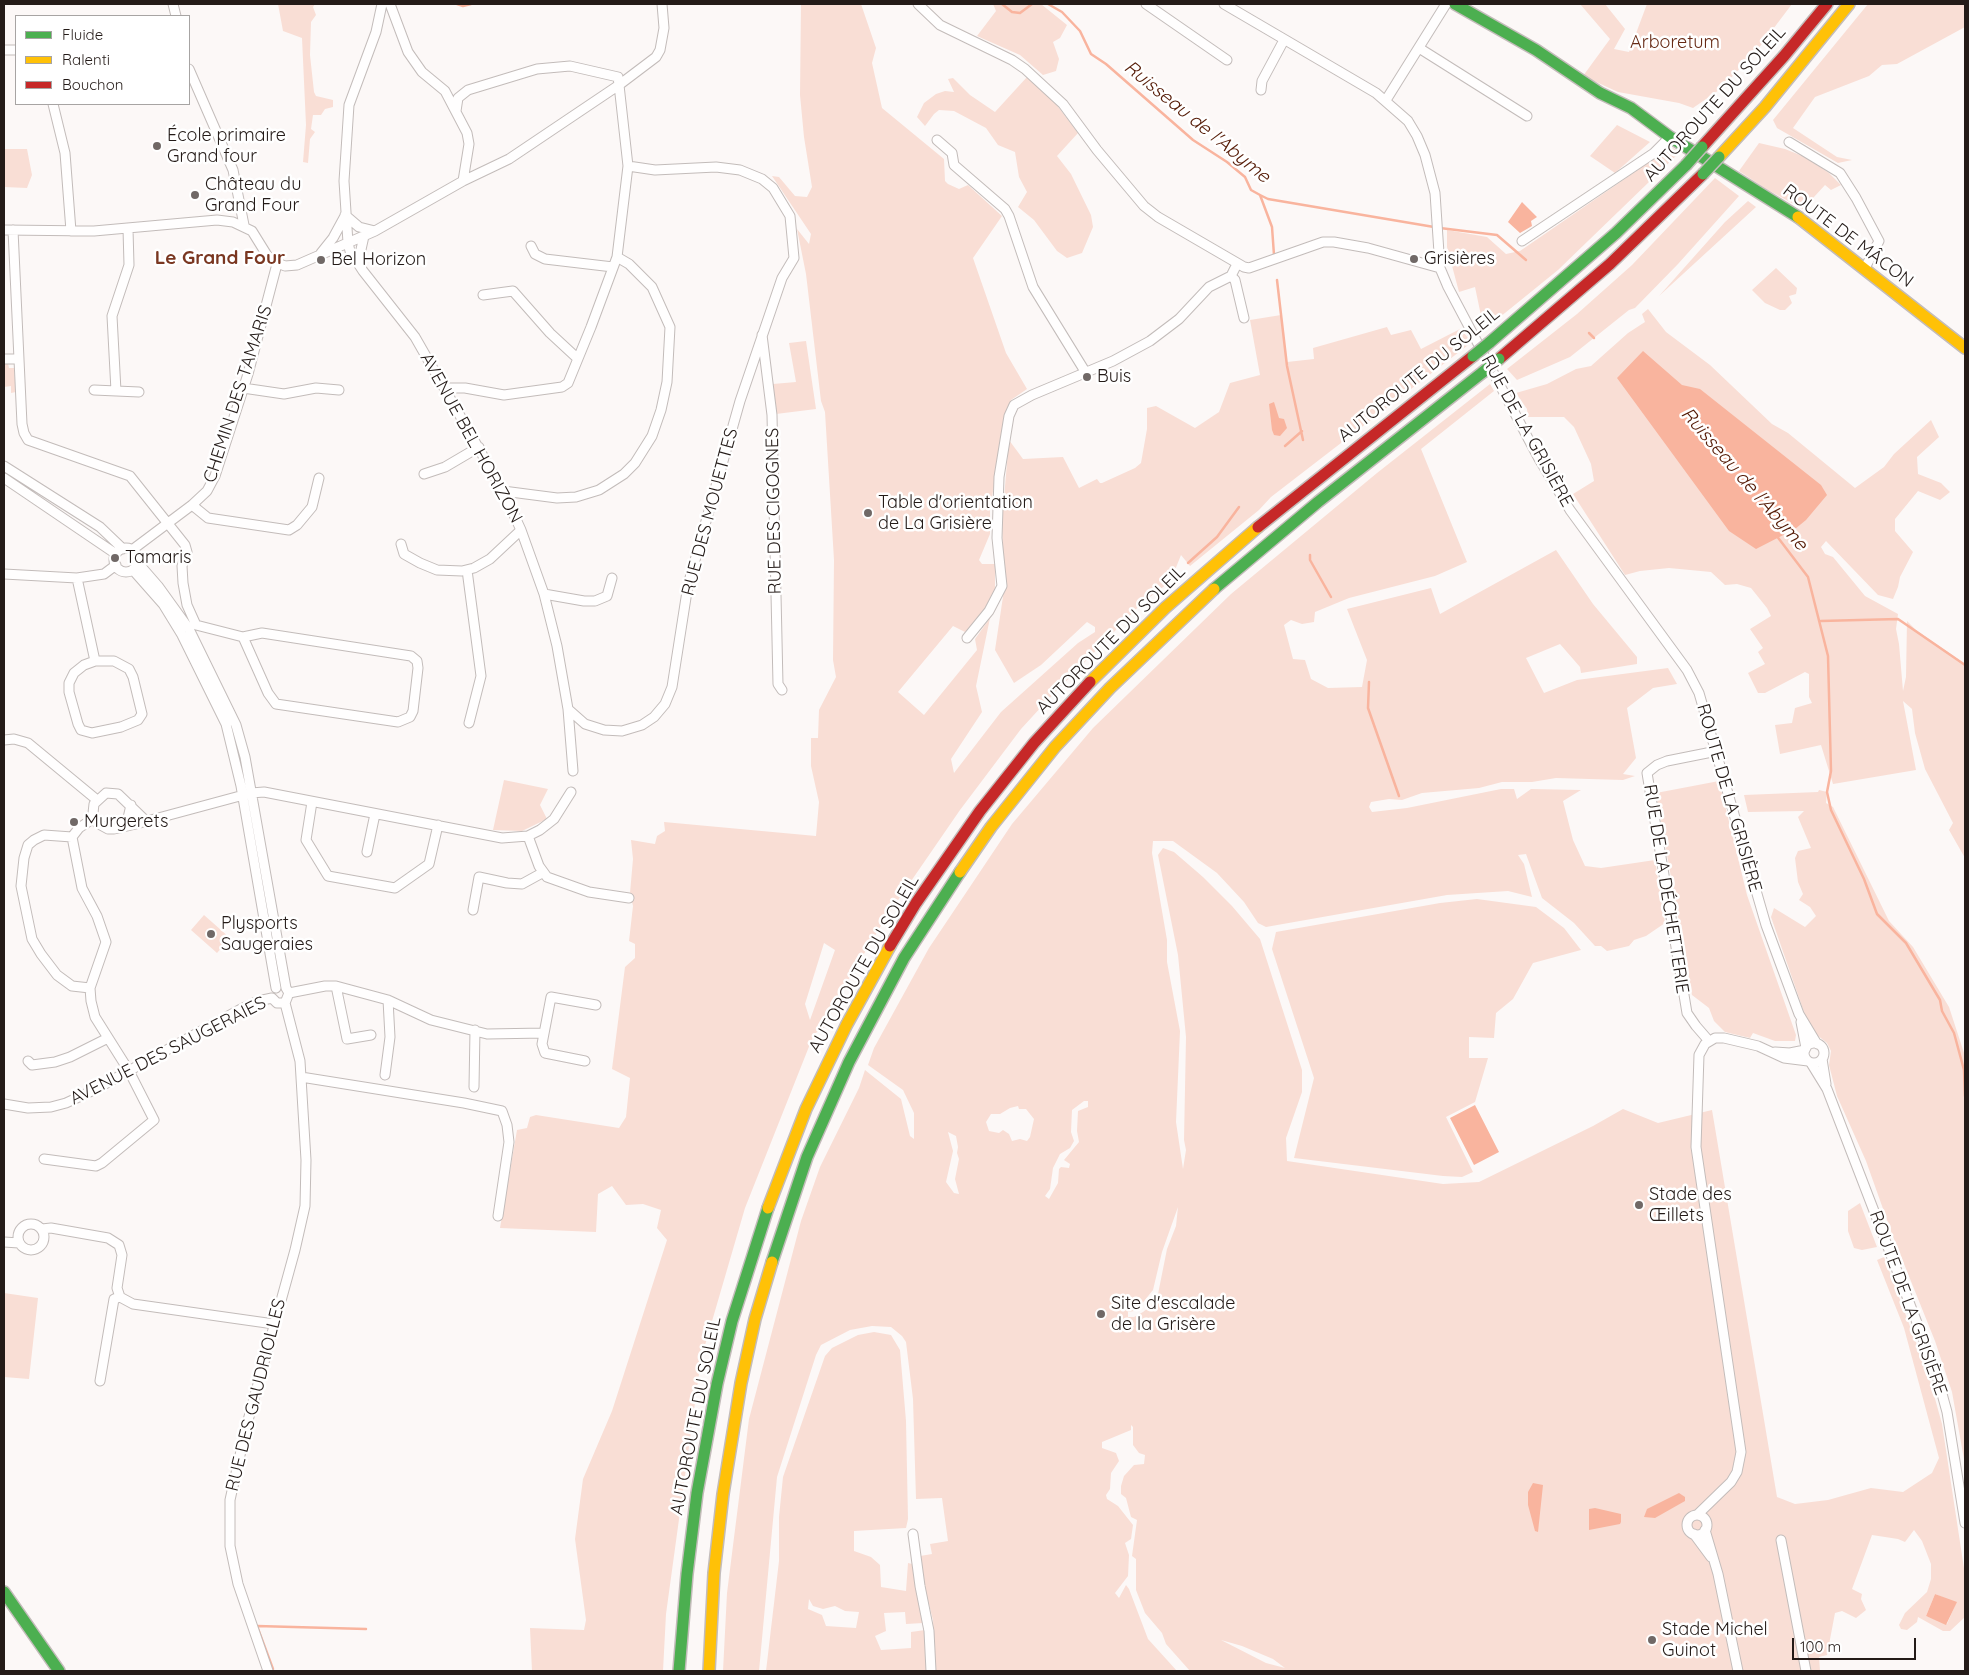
<!DOCTYPE html>
<meta charset="utf-8">
<style>
body{margin:0}
#map{position:relative;width:1969px;height:1675px;overflow:hidden;background:#fcf8f7;font-family:Quicksand,sans-serif}
canvas{display:block}
.frame{position:absolute;inset:0;border:5px solid #241b18;pointer-events:none}
.legend{position:absolute;left:15px;top:15px;width:175px;height:90px;box-sizing:border-box;background:#fff;border:1px solid #a7a4a3;margin:0;padding:6px 9px;list-style:none;font-size:15px;color:#241b18}
.legend li{display:flex;align-items:center;gap:10px;height:25px}
.legend b{width:25px;border:1px solid #a7a4a3}
.scale{position:absolute;left:1792px;top:1638px;width:124px;height:22px;box-sizing:border-box;border:2px solid #241b18;border-top:0;padding-left:6px;font-size:15px;line-height:18px;white-space:nowrap;color:#241b18;-webkit-text-stroke:4px #fff;paint-order:stroke}
</style>
<div id="map">
<canvas width="1969" height="1675"></canvas>
<div class="frame"></div>
<ul class="legend">
<li><b style="height:6px;background:#4caf50"></b>Fluide</li>
<li><b style="height:6px;background:#ffc107"></b>Ralenti</li>
<li><b style="height:6px;background:#c62828"></b>Bouchon</li>
</ul>
<div class="scale">100 m</div>
</div>
<script>
const ctx = document.querySelector('canvas').getContext('2d');
ctx.lineJoin = 'round';
function paint(path, color) { ctx.fillStyle = color; ctx.fill(path, 'evenodd'); }
const shape = rows => new Path2D(rows.map(r => 'M' + r).join(''));
function strokePath(path, color, width, dash) { ctx.strokeStyle = color; ctx.lineWidth = width; ctx.lineCap = dash ? 'butt' : 'round'; ctx.setLineDash(dash || []); ctx.stroke(path); }
function label(font, color, halo, rows, align = 'center') {
  ctx.font = font + ' Quicksand,sans-serif'; ctx.lineWidth = 5; ctx.setLineDash([]); ctx.textBaseline = 'middle'; ctx.strokeStyle = halo; ctx.fillStyle = color; for (const [text, x, y, turn = 0] of rows) {
    ctx.save(); ctx.translate(x, y); ctx.rotate((+turn || 0) * Math.PI / 180); ctx.textAlign = isNaN(turn) ? turn : align; if (halo) ctx.strokeText(text, 0, 0); ctx.fillText(text, 0, 0); ctx.restore();
  }
}
paint(shape([
 [278,4,315,4,313,7,316,15,311,22,310,55,314,92,316,96,333,100,333,107,325,109,321,115,313,115,311,129,315,132,310,139,308,163,303,162,306,125,302,38,283,31],
 [801,4,861,4,876,48,872,63,882,108,944,159,945,181,948,184,959,189,968,185,1002,216,973,258,1006,353,1027,389,1011,400,1003,432,990,509,990,534,979,560,982,564,995,564,995,591,989,604,976,621,965,632,953,626,898,692,924,715,977,650,975,639,990,618,976,686,982,712,951,759,954,773,1001,712,1078,643,1095,632,1095,627,1087,622,1041,665,1014,683,995,650,1004,590,1002,521,1009,440,1023,459,1063,457,1079,488,1097,479,1100,483,1102,483,1135,468,1141,463,1147,429,1147,408,1156,406,1195,428,1219,412,1230,383,1260,375,1250,320,1281,315,1287,362,1314,359,1313,348,1387,327,1391,335,1411,330,1421,349,1460,329,1472,342,1271,497,1259,510,1190,566,1181,555,1175,570,1175,578,1142,603,1043,705,1021,729,960,810,885,919,847,982,824,1028,814,1034,745,1208,701,1359,666,1614,663,1671,532,1671,530,1628,584,1630,586,1620,575,1539,583,1479,612,1411,667,1240,657,1228,661,1210,643,1204,626,1205,612,1186,598,1194,596,1232,500,1228,517,1130,527,1128,530,1117,536,1115,619,1128,626,1117,630,1078,612,1069,625,967,635,958,635,944,629,941,633,906,630,893,633,859,631,840,655,844,657,836,665,831,664,822,816,836,819,802,811,766,811,738,818,738,819,710,836,677,833,660,834,560,825,412,821,401,806,274,797,229,809,244,811,234,772,176,779,177,795,196,807,197,812,187,804,137,800,95],
 [824,943,835,950,810,1020,805,1004],
 [993,4,1041,4,1067,25,1060,38,1053,42,1059,59,1056,71,1043,75,1020,55,977,36,996,11],
 [1580,4,1605,4,1625,29,1614,49,1629,52,1647,4,1792,4,1755,53,1719,90,1693,108,1679,103,1618,92,1583,76,1610,39],
 [1868,4,1965,4,1965,27,1897,64,1882,65,1869,76,1815,97,1793,128,1837,157,1852,160,1838,163,1777,128,1773,120],
 [1027,77,1047,92,1078,133,1057,156,1071,174,1091,215,1093,227,1082,253,1067,258,1057,251,1034,220,1018,207,1027,192,1019,177,1015,152,998,145,986,128,954,111,939,110,934,114,925,126,917,117,924,103,936,94,945,91,954,92,948,79,953,78,970,95,995,112],
 [1617,125,1650,142,1615,173,1590,156],
 [1759,143,1785,149,1805,157,1829,173,1841,185,1831,190,1825,185,1803,209,1766,189,1739,171],
 [1668,145,1680,152,1558,270,1484,330,1475,287,1459,292,1447,247,1447,230,1487,237,1506,254,1520,251,1658,156],
 [4,149,27,149,32,175,27,188,4,187],
 [1715,178,1739,196,1678,264,1635,308,1629,310,1570,357,1517,380,1507,369,1577,314,1632,265],
 [1748,201,1756,207,1659,296,1725,222],
 [1776,268,1797,288,1796,294,1789,296,1792,303,1785,310,1780,310,1765,303,1752,290],
 [1648,309,1666,332,1710,365,1772,424,1788,433,1855,488,1884,467,1894,454,1931,420,1939,437,1917,457,1918,474,1941,483,1950,492,1940,500,1918,491,1895,519,1895,531,1913,552,1900,577,1898,587,1893,599,1878,595,1826,541,1821,547,1825,554,1833,557,1865,596,1898,614,1896,629,1899,644,1903,691,1906,677,1907,621,1916,630,1965,664,1965,858,1949,830,1953,823,1925,769,1915,733,1912,709,1903,701,1916,770,1833,784,1821,745,1780,754,1775,725,1792,723,1795,708,1812,703,1809,697,1809,674,1805,672,1765,693,1758,693,1748,673,1765,664,1758,652,1763,648,1750,629,1771,616,1767,608,1751,588,1737,584,1725,585,1711,572,1669,568,1640,571,1625,575,1573,494,1594,481,1591,464,1574,427,1564,417,1528,417,1527,409,1516,393,1547,384,1576,369,1591,366,1628,333,1645,322,1642,314],
 [806,341,816,409,776,414,773,384,796,382,789,343],
 [4,363,8,363,9,368,14,368,16,392,11,393,11,386,4,387],
 [1490,384,1494,391,1421,449,1467,562,1435,576,1349,598,1315,612,1314,622,1302,624,1291,620,1284,625,1293,659,1305,660,1311,679,1328,688,1362,687,1367,660,1347,609,1431,588,1440,614,1556,550,1593,604,1637,657,1637,664,1581,673,1580,667,1560,644,1526,658,1544,693,1577,680,1668,668,1677,684,1653,688,1627,708,1636,758,1623,774,1635,776,1623,780,1556,778,1532,782,1502,782,1479,788,1422,793,1402,800,1389,799,1371,802,1369,807,1372,812,1407,808,1501,789,1514,789,1517,799,1531,789,1581,790,1563,801,1573,840,1585,866,1601,868,1655,860,1665,923,1646,936,1634,940,1629,946,1607,951,1601,946,1595,946,1574,923,1542,898,1526,854,1518,855,1524,864,1532,897,1508,891,1447,895,1266,927,1258,923,1244,902,1217,873,1173,841,1153,841,1152,853,1167,940,1167,962,1180,1031,1176,1122,1183,1169,1186,1150,1184,1140,1186,1037,1178,955,1158,855,1163,848,1174,852,1203,877,1232,906,1260,939,1302,1070,1302,1092,1286,1138,1287,1161,1443,1184,1479,1182,1593,1126,1623,1109,1658,1123,1712,1110,1777,1497,1795,1504,1828,1500,1871,1488,1903,1492,1932,1473,1939,1458,1904,1328,1877,1260,1884,1257,1929,1377,1942,1424,1965,1575,1965,1617,1950,1631,1943,1631,1918,1617,1917,1622,1907,1630,1901,1629,1899,1625,1905,1613,1927,1592,1931,1579,1931,1564,1922,1541,1914,1530,1905,1542,1898,1539,1872,1535,1852,1589,1862,1594,1861,1599,1866,1610,1856,1618,1842,1611,1835,1613,1827,1655,1819,1657,1820,1671,1190,1671,1166,1644,1162,1633,1145,1613,1136,1590,1136,1559,1132,1556,1137,1520,1131,1517,1126,1498,1121,1494,1121,1486,1124,1476,1134,1465,1144,1464,1145,1455,1139,1453,1133,1445,1133,1427,1131,1425,1131,1430,1102,1442,1102,1448,1116,1453,1119,1461,1111,1473,1110,1489,1106,1495,1107,1499,1118,1506,1133,1525,1131,1539,1125,1543,1129,1555,1128,1576,1115,1593,1119,1598,1126,1585,1129,1589,1148,1639,1177,1671,935,1671,933,1620,923,1581,920,1556,932,1554,930,1544,948,1541,942,1498,916,1499,913,1399,906,1342,902,1336,891,1327,872,1326,850,1330,821,1345,816,1355,777,1477,759,1671,723,1671,727,1593,749,1419,801,1221,820,1167,859,1088,865,1070,901,1099,910,1136,914,1139,914,1113,903,1090,868,1065,874,1048,929,948,1012,824,1093,728,1231,594,1377,473],
 [1084,1101,1088,1101,1088,1107,1078,1111,1077,1131,1079,1142,1064,1160,1070,1164,1069,1168,1061,1167,1059,1169,1058,1183,1049,1199,1045,1196,1050,1189,1053,1168,1060,1154,1070,1148,1074,1141,1071,1132,1072,1110],
 [1018,1106,1019,1109,1026,1109,1034,1119,1030,1137,1027,1141,1020,1139,1012,1141,1009,1134,1003,1130,999,1133,989,1131,986,1122,991,1114,1000,1114,1010,1108],
 [948,1132,956,1136,958,1147,957,1153,959,1159,955,1179,959,1194,954,1193,946,1182,953,1151],
 [1178,1207,1176,1226,1167,1249,1158,1294,1153,1304,1143,1312,1134,1317,1128,1317,1128,1312,1134,1311,1140,1306,1153,1290,1162,1252],
 [1935,1594,1956,1603,1947,1624,1926,1616],
 [1221,1640,1242,1646,1273,1659,1285,1668,1266,1663],
 [504,780,548,789,540,805,547,819,522,831,493,830],
 [1719,781,1747,895,1796,1035,1795,1041,1775,1041,1753,1033,1750,1038,1725,1032,1714,1021,1709,1008,1692,995,1656,793],
 [1819,790,1827,792,1826,803,1833,807,1889,921,1913,947,1949,1007,1965,1056,1965,1465,1952,1392,1935,1341,1892,1234,1866,1161,1837,1096,1829,1065,1831,1051,1827,1043,1817,1035,1805,1015,1771,917,1774,908,1805,927,1816,916,1810,907,1799,900,1803,894,1798,882,1795,858,1798,851,1811,848,1798,817,1804,811,1748,812,1744,795,1818,792],
 [1477,899,1536,907,1564,928,1581,950,1533,963,1513,999,1496,1013,1494,1038,1469,1037,1469,1058,1488,1058,1475,1102,1446,1117,1473,1172,1462,1177,1443,1176,1294,1158,1314,1078,1272,949,1276,932,1440,903],
 [204,915,230,938,217,953,191,930],
 [1860,1203,1877,1247,1862,1250,1854,1248,1848,1231,1848,1211],
 [4,1293,38,1298,29,1379,4,1377],
 [874,1332,891,1335,900,1350,906,1421,908,1519,906,1528,854,1531,854,1551,871,1557,880,1565,881,1587,906,1591,908,1563,912,1564,923,1623,906,1624,905,1612,884,1613,886,1631,875,1636,881,1650,911,1648,911,1632,925,1630,928,1671,766,1671,779,1561,779,1517,783,1477,825,1356,832,1348,858,1335],
 [809,1599,813,1606,823,1609,835,1606,845,1611,859,1612,856,1628,826,1626,822,1615,808,1609]
]), '#f9ded5');
paint(shape([
 [1522,202,1537,217,1531,221,1532,226,1520,233,1508,222],
 [1643,351,1682,385,1700,389,1821,485,1827,495,1806,520,1795,529,1756,549,1729,531,1617,378],
 [1274,402,1279,418,1284,419,1287,428,1280,436,1274,435,1272,430,1269,404],
 [1475,1105,1499,1152,1474,1165,1450,1118],
 [1533,1483,1543,1485,1538,1532,1535,1531,1528,1505,1528,1492],
 [1679,1493,1685,1497,1685,1501,1655,1518,1644,1517,1647,1509],
 [1595,1508,1621,1514,1621,1522,1620,1524,1589,1530,1589,1509],
 [1935,1594,1957,1602,1946,1625,1926,1616]
]), '#f9b49e');
strokePath(shape([
 [457,4,463,6,471,4],
 [1002,4,1012,12,1020,13,1032,4],
 [1048,4,1062,12,1080,31,1091,54,1106,64,1193,140,1227,162,1245,177,1251,190,1260,195,1268,199,1434,227],
 [1260,195,1272,227,1274,255],
 [1440,228,1497,235,1526,260],
 [1277,280,1287,366,1303,440],
 [1589,333,1594,338],
 [1285,446,1302,431],
 [1776,535,1808,577,1828,656,1831,771,1827,792,1831,810,1864,879,1877,914,1906,943,1940,1000,1942,1011,1954,1033,1964,1070,1965,1096],
 [1310,555,1310,560,1331,597],
 [1188,563,1217,537,1239,507],
 [1821,621,1898,619,1965,665],
 [1369,682,1368,708,1399,796],
 [273,1669,257,1626,366,1629]
]), '#f9b49e', 2.5);
const street = shape([
 [173,4,176,16],
 [382,4,376,32,349,105,344,181,348,243,350,251,363,271,415,337,503,491,521,530,544,594,557,646,568,709,573,771],
 [918,4,940,25,1012,60,1025,69,1063,104,1097,150,1144,206,1158,217,1244,267,1249,268,1323,242,1334,242,1368,248,1440,268],
 [1146,4,1227,60],
 [1224,4,1376,93,1408,121,1417,136,1425,155,1435,193,1440,268,1448,287,1539,459,1570,510,1687,670,1699,693,1766,925,1799,1014,1817,1044],
 [1419,48,1527,116],
 [4,50,16,50],
 [189,69,233,170,244,225],
 [1261,90,1262,81,1284,40],
 [1386,100,1446,4],
 [53,104,65,153,71,231],
 [456,111,458,98,468,90,537,69,570,66,618,77,619,85,656,57,660,50,664,28,662,4],
 [937,140,952,153,954,165,1005,209,1009,216,1033,287,1086,373],
 [1789,142,1840,173,1856,198,1879,241,1865,268],
 [463,181,509,159,619,85],
 [345,215,359,227,375,231],
 [4,230,94,231,217,220,233,222,252,231,270,260,285,266,297,265,375,231,463,181,469,144,467,133,445,91,422,72,408,52,390,4],
 [13,230,22,424,24,433,28,440,130,476,185,545,187,552,182,566,183,583,187,605,196,625,243,637,262,633,411,656,417,661,418,668,413,711,410,717,398,722,276,704,268,693,243,637],
 [1522,241,1654,153,1670,137],
 [531,246,535,254,545,259,613,267],
 [321,253,333,238,345,216],
 [358,263,364,236],
 [1231,276,1235,280,1244,318],
 [483,295,513,291,550,333,577,358],
 [762,335,772,415,778,684,782,690],
 [4,359,19,359],
 [243,388,284,394,316,388,339,390],
 [445,388,465,388,504,395,562,387,568,383,591,327,617,257,628,166],
 [94,390,139,392],
 [116,391,112,316,129,265,128,229],
 [4,466,100,527,123,549],
 [424,474,445,467,479,447],
 [4,478,116,554],
 [503,491,557,498,576,497,599,490,624,474,635,463,652,436,661,410,667,382,670,327,652,287,629,264,617,257],
 [192,505,208,518,289,530,297,525,312,507,319,478],
 [401,544,404,554,420,563,437,570,462,571,474,568,490,559,521,530],
 '114 560a12 12 0 1 1 24 0a12 12 0 1 1-24 0Z',
 [132,550,192,505,207,491,215,476,248,374,277,264],
 [138,563,158,586,189,629,236,725,245,757,286,988,289,993,285,1003,277,1003,272,998],
 [133,570,163,604,182,635,226,724,241,786,276,988],
 [467,570,481,676,469,723],
 [4,574,77,578,104,574,116,565],
 [77,578,95,661,84,665,74,673,69,683,69,692,78,724,81,730,92,733,121,727,138,720,142,714,133,677,129,669,114,661,95,661],
 [544,594,584,601,595,601,607,596,612,578],
 [967,638,989,611,1002,586,997,538,999,477,1009,416,1014,405,1032,395,1113,361,1150,341,1179,319,1209,287,1231,276,1237,264],
 [568,709,585,724,604,730,622,731,642,725,654,717,665,704,672,687,688,585,740,401,782,278,794,258,790,216,773,188,762,179,740,170,716,167,655,170,628,166,619,85],
 [4,740,14,739,28,743,97,800],
 [312,802,306,840,328,876,395,888,429,864,438,825],
 [146,821,118,794,106,793,94,804,93,813,97,823,108,829,114,829,136,824,251,793,264,792,502,838,528,836,540,830,554,819,571,792],
 [120,828,128,818,131,805],
 [528,836,539,866,547,877,589,892,629,898],
 [72,837,44,835,34,840,28,845,24,858,21,886,32,939,41,954,57,975,72,986,90,988],
 [367,852,375,814],
 [473,910,479,877,507,883,522,884,542,873],
 [336,986,347,1039,371,1035],
 [289,993,325,986,336,986,388,1000,431,1020,487,1034,544,1033],
 [1801,1022,1806,1048],
 [1709,1041,1696,1026,1687,1013,1647,773,1657,765,1667,761,1717,751],
 '1804 1053a10 10 0 1 1 20 0a10 10 0 1 1-20 0Z',
 [1775,1052,1790,1053,1805,1050],
 [1822,1059,1826,1084],
 [28,1061,32,1065,55,1062,70,1057,108,1038],
 [585,1061,545,1053,542,1044,551,997,596,1005],
 [1811,1063,1827,1089,1936,1372,1947,1412,1965,1523],
 [385,1075,390,1037,388,1000],
 [301,1077,464,1103,502,1111,507,1125,509,1142,498,1216],
 [474,1087,475,1030],
 [4,1104,28,1108,51,1107,66,1103,96,1089,239,1010,258,1001,272,998],
 [44,1159,96,1166,102,1163,154,1120,129,1071,95,1017,91,1001,90,988,106,942,97,916,82,888,72,837,79,828,94,818],
 '18 1237a13 13 0 1 1 26 0a13 13 0 1 1-26 0Z',
 [42,1229,51,1228,108,1238,119,1245,122,1255,117,1288,120,1297,114,1299,100,1381],
 [4,1242,19,1243],
 [120,1297,133,1304,274,1324],
 [1697,1515,1731,1482,1737,1472,1741,1452,1696,1147,1699,1055,1705,1044,1715,1038,1724,1038,1758,1046,1784,1058,1808,1061],
 '1687 1525a10 10 0 1 1 20 0a10 10 0 1 1-20 0Z',
 [1705,1530,1718,1574,1738,1671],
 [913,1534,920,1586,929,1631,931,1671],
 [1694,1534,1711,1557],
 [1781,1540,1806,1671],
 [268,1671,238,1584,230,1546,230,1500,247,1424,295,1250,305,1206,306,1160,300,1061,285,1003]
]);
const fast = shape([
 [1455,4,1536,50,1600,93,1631,108,1670,137,1798,217],
 [1489,343,1616,233,1686,165],
 [1214,589,1318,502,1483,372],
 [772,1262,807,1157,849,1062,904,958,960,872],
 [4,1592,59,1671],
 [679,1671,687,1574,697,1493,717,1384,732,1321,768,1208]
]);
const slow = shape([
 [1719,157,1765,107,1849,4],
 [1798,217,1965,348],
 [1090,682,1165,608,1258,527],
 [960,872,991,827,1055,747,1110,688,1214,589],
 [768,1208,806,1109,847,1024,890,946],
 [709,1671,714,1573,723,1494,741,1383,755,1319,772,1262]
]);
const jam = shape([
 [1702,147,1784,56,1827,4],
 [1499,359,1610,264,1703,174],
 [1258,527,1473,356],
 [890,946,916,903,980,811,1034,743,1090,682]
]);
strokePath(street, '#c3bcba', 11);
strokePath(fast, '#c3bcba', 14);
strokePath(slow, '#c3bcba', 14);
strokePath(jam, '#c3bcba', 14);
strokePath(street, '#fffefe', 9);
strokePath(fast, '#4caf50', 11);
strokePath(slow, '#ffc107', 11);
strokePath(jam, '#c62828', 11);
const fastBridge = shape([
 [1686,165,1702,147],
 [1703,174,1719,157],
 [1473,356,1489,343],
 [1483,372,1499,359]
]);
strokePath(fastBridge, '#c3bcba', 14, []);
strokePath(fastBridge, '#4caf50', 11);
for (const [x, y, r, color] of [
 [157,146,5,"#706866"],
 [195,195,5,"#706866"],
 [1414,259,5,"#706866"],
 [321,260,5,"#706866"],
 [1087,377,5,"#706866"],
 [868,513,5,"#706866"],
 [115,558,5,"#706866"],
 [74,822,5,"#706866"],
 [211,934,5,"#706866"],
 [1639,1205,5,"#706866"],
 [1101,1314,5,"#706866"],
 [1652,1640,5,"#706866"]
]) { const dot = new Path2D(); dot.arc(x, y, r, 0, 2 * Math.PI); ctx.fillStyle = color; ctx.fill(dot); strokePath(dot, '#fff', 2); }
label('18px', '#672a15', '#fff', [
 ["Arboretum",1675,43]
]);
label('18px', '#241b18', '#fff', [
 ["AUTOROUTE DU SOLEIL",1715,104,-48],
 ["ROUTE DE MÂCON",1848,236,37],
 ["AUTOROUTE DU SOLEIL",1419,375,-39],
 ["CHEMIN DES TAMARIS",238,394,-72],
 ["RUE DE LA GRISIÈRE",1527,431,61],
 ["AVENUE BEL HORIZON",471,438,61],
 ["RUE DES CIGOGNES",774,511,-91],
 ["RUE DES MOUETTES",710,512,-75],
 ["AUTOROUTE DU SOLEIL",1111,640,-45],
 ["ROUTE DE LA GRISIÈRE",1729,798,74],
 ["RUE DE LA DÉCHETTERIE",1666,889,81],
 ["AUTOROUTE DU SOLEIL",864,964,-60],
 ["AVENUE DES SAUGERAIES",168,1051,-27],
 ["ROUTE DE LA GRISIÈRE",1908,1303,70],
 ["RUE DES GAUDRIOLLES",256,1395,-76],
 ["AUTOROUTE DU SOLEIL",696,1416,-79]
]);
label('18px', '#241b18', '#fff', [
 ["École primaire",167,136],
 ["Grand four",167,157],
 ["Château du",205,185],
 ["Grand Four",205,206],
 ["Grisières",1424,259],
 ["Bel Horizon",331,260],
 ["Buis",1097,377],
 ["Table d'orientation",878,503],
 ["de La Grisière",878,524],
 ["Tamaris",125,558],
 ["Murgerets",84,822],
 ["Plysports",221,924],
 ["Saugeraies",221,945],
 ["Stade des",1649,1195],
 ["Œillets",1649,1216],
 ["Site d'escalade",1111,1304],
 ["de la Grisère",1111,1325],
 ["Stade Michel",1662,1630],
 ["Guinot",1662,1651]
], 'left');
label('italic 19px', '#541904', '#fff', [
 ["Ruisseau de l'Abyme",1197,122,39],
 ["Ruisseau de l'Abyme",1744,479,49]
]);
label('bold 19px', '#7a3721', '#fff', [
 ["Le Grand Four",220,258]
]);
</script>
